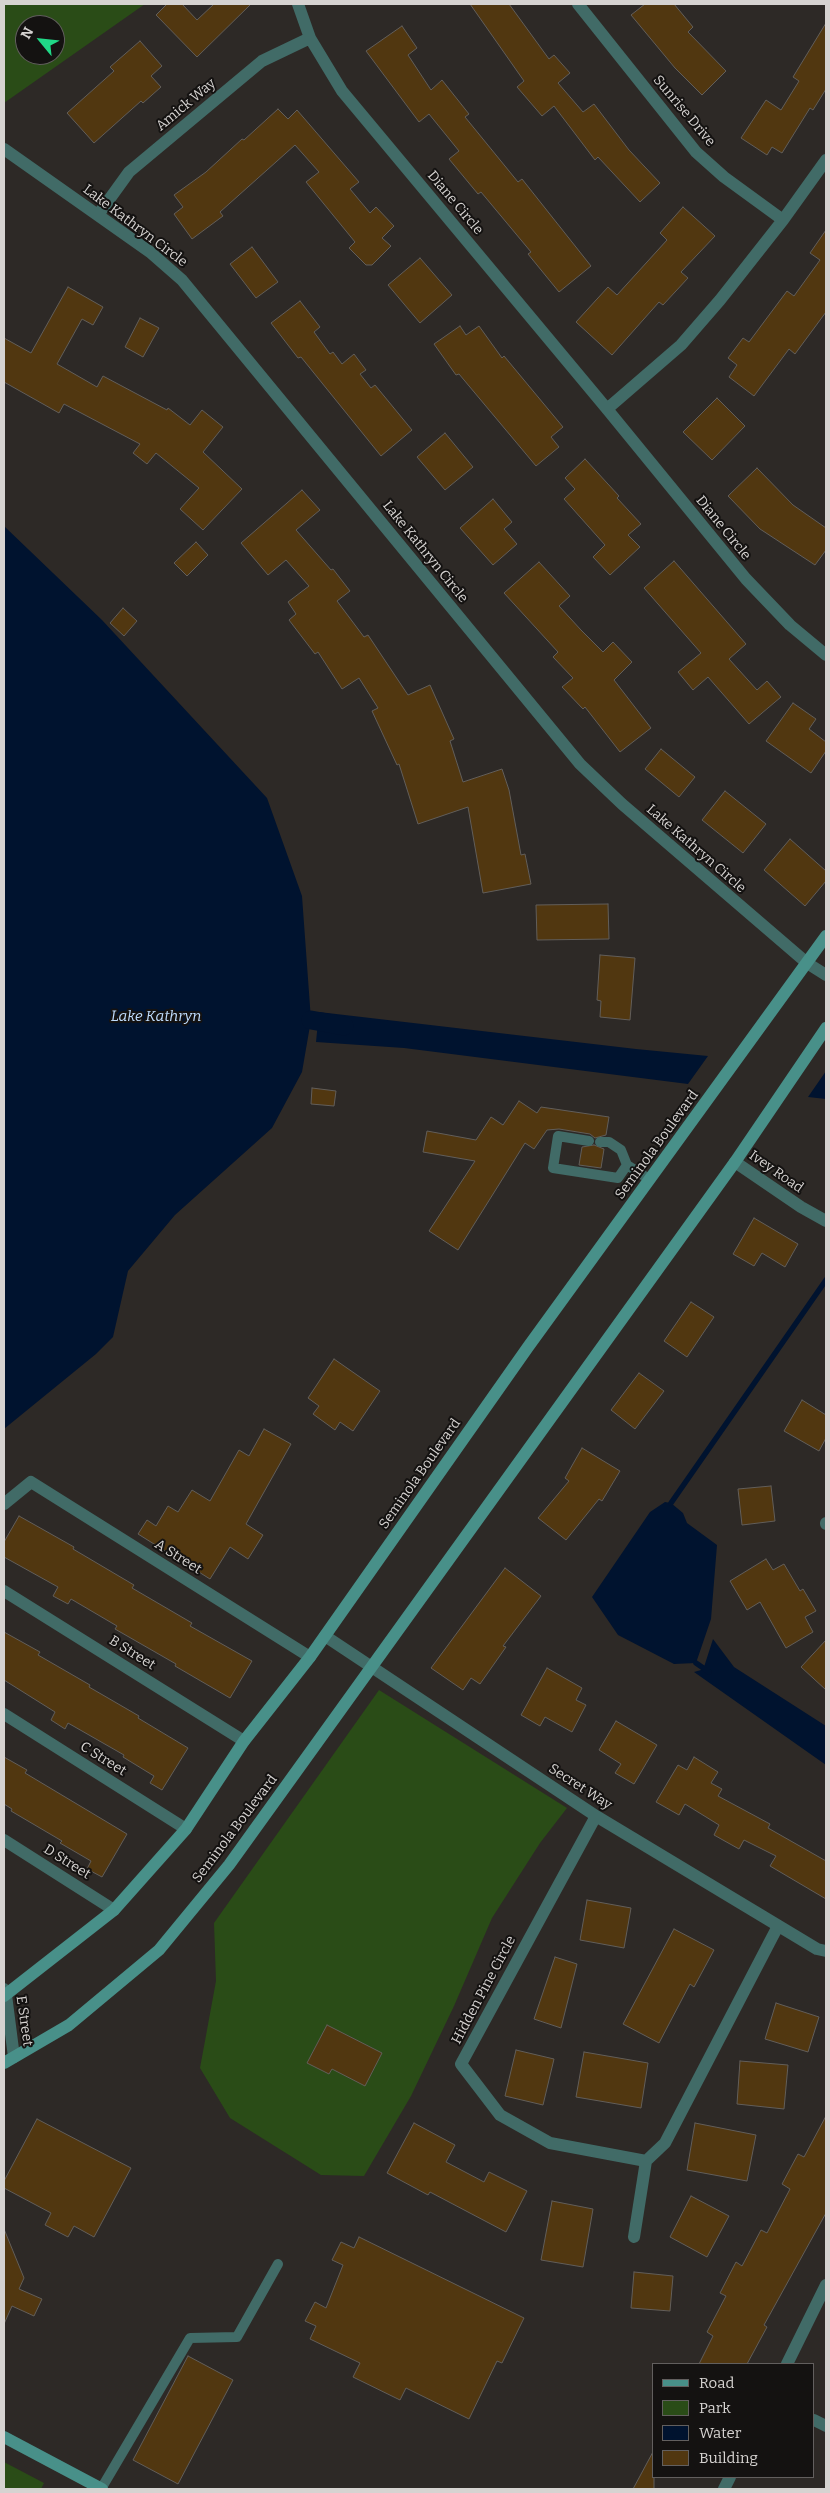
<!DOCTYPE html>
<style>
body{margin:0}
#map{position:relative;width:830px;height:2493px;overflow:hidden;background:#2d2926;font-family:Bitter,serif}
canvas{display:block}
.frame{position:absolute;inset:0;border:5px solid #d6d3d1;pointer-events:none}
.legend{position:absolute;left:652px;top:2363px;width:162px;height:115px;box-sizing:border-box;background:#141211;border:1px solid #625f5e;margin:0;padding:6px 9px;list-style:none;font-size:15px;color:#d6d3d1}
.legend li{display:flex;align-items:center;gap:10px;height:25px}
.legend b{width:25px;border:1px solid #625f5e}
.north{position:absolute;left:15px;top:15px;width:50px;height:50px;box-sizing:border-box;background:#141211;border:1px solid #625f5e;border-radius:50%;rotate:298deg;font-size:14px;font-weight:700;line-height:20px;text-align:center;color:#d6d3d1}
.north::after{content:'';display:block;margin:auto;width:18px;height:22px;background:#20d887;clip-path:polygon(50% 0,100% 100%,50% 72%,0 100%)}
</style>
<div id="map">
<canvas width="830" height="2493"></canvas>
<div class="frame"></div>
<ul class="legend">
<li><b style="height:6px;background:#489089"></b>Road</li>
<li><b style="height:14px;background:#2a4c17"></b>Park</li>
<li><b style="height:14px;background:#00132f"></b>Water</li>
<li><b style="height:14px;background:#513710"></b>Building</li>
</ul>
<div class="north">N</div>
</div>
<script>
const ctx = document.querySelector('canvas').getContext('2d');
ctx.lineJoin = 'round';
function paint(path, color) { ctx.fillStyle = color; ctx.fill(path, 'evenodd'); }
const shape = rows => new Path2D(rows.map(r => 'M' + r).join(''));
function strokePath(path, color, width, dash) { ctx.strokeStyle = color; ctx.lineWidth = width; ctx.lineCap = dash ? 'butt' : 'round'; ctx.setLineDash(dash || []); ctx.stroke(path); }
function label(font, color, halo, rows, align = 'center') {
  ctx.font = font + ' Bitter,serif'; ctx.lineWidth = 4; ctx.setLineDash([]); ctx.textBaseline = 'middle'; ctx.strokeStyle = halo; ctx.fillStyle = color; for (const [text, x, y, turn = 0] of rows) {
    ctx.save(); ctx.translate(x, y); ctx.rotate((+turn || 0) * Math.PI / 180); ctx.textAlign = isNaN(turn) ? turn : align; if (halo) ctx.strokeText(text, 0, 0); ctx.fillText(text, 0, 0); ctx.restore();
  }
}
paint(shape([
 [4,4,145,4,4,103],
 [25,25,55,25,55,55,25,55],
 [379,1690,567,1808,540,1843,492,1918,454,2006,411,2096,364,2176,321,2175,230,2118,200,2068,216,1981,214,1923],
 [4,2462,44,2483,41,2489,4,2489]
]), '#2a4c17');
paint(shape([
 [4,526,102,620,267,798,302,896,311,1020,302,1072,272,1128,175,1215,128,1271,113,1337,96,1354,4,1429],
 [319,1012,636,1049,708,1056,688,1084,404,1048,316,1042],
 [826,1071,826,1099,808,1097],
 [665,1502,671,1503,683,1513,687,1523,717,1545,711,1619,696,1663,674,1664,618,1635,592,1597,650,1512],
 [713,1639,734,1667,826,1726,826,1765,694,1672,701,1670,704,1667]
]), '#00132f');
strokePath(shape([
 [671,1503,826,1280],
 [696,1663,709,1672]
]), '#00132f', 5.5);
strokePath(shape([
 [311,1020,344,1026]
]), '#00132f', 19);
const building = shape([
 [167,4,182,4,197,20,214,4,251,4,197,57,156,15,167,4],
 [470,4,509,4,549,59,554,55,570,73,558,83,583,112,594,104,629,150,660,183,640,202,598,157,595,160,554,106,542,116,517,87,524,81,470,4],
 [645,4,674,4,693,27,688,32,726,71,702,95,675,68,631,15,645,4],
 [826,23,826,89,813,110,810,108,782,153,772,147,767,155,741,138,766,100,781,110,799,81,793,77,826,23],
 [402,26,417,48,408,55,431,90,442,80,469,114,465,117,518,182,522,179,591,266,559,292,528,254,531,252,481,192,478,194,449,159,459,151,429,114,419,122,366,51,402,26],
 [140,41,162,66,151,76,161,87,143,103,141,101,94,143,67,113,114,71,110,67,140,41],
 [278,109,288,119,297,110,359,182,350,189,370,213,376,207,394,226,382,238,391,246,372,265,366,265,349,248,355,242,306,182,319,172,295,145,220,212,223,216,192,239,174,214,183,207,174,195,206,172,242,139,244,140,278,109],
 [683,207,715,236,681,272,688,278,663,305,659,302,612,355,576,322,608,287,617,295,667,240,660,233,683,207],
 [826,230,826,312,795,354,789,349,754,396,729,377,737,365,728,358,743,338,749,342,787,291,794,296,820,260,810,253,826,230],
 [252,247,278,282,256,298,230,264,252,247],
 [420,258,452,295,420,323,388,285,420,258],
 [68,287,103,307,93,325,82,319,57,364,97,387,103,376,167,410,168,408,190,425,202,410,223,427,203,452,242,489,203,530,180,509,199,488,156,453,147,464,133,453,140,444,64,404,59,413,4,382,4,338,31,353,68,287],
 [300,301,320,327,314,332,330,354,333,352,342,364,354,354,366,370,360,374,371,388,375,385,412,430,381,456,301,357,298,358,271,323,300,301],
 [140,318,159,328,143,357,125,347,140,318],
 [460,326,466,335,479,326,502,358,504,356,563,427,551,437,559,447,536,466,459,374,456,375,434,344,460,326],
 [717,398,745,426,712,460,683,432,717,398],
 [445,433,473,467,445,490,417,457,445,433],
 [585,459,619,496,617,498,641,524,628,535,640,547,610,575,593,557,605,545,564,499,575,489,565,478,585,459],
 [757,468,793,505,826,528,826,550,815,565,760,529,728,496,757,468],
 [302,490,320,510,296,530,331,570,333,569,350,591,337,601,364,637,368,635,408,695,430,685,454,739,450,741,463,782,502,769,509,790,521,855,525,854,531,884,483,893,468,807,418,824,399,764,397,765,372,711,378,708,359,678,342,689,318,652,315,654,289,620,296,614,288,602,309,586,286,560,268,575,241,543,302,490],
 [493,499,512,522,504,529,517,544,493,565,460,528,493,499],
 [196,542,208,555,187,576,174,563,196,542],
 [674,561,746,644,729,659,757,690,767,681,781,697,749,724,708,677,693,690,678,672,701,653,644,588,674,561],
 [539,562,570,596,559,606,581,630,603,652,613,642,632,662,614,680,651,728,620,752,585,707,583,709,562,687,573,678,553,657,558,652,504,593,539,562],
 [123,608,137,621,124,636,110,623,123,608],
 [793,703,816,719,809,729,826,742,826,751,811,773,766,741,793,703],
 [661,749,695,777,679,797,645,769,661,749],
 [725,791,766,824,743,853,702,820,725,791],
 [790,839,826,871,826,881,805,906,764,870,790,839],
 [608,904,609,939,537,940,536,905,608,904],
 [600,955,635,958,630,1020,600,1017,601,1001,597,1000,600,955],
 [312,1088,336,1091,334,1106,311,1104,312,1088],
 [519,1101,537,1113,541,1107,609,1117,606,1135,595,1138,590,1134,559,1129,547,1130,534,1149,525,1143,458,1250,429,1231,475,1161,423,1152,427,1131,476,1140,491,1117,503,1125,519,1101],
 [594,1145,604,1149,601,1168,579,1165,582,1147,594,1145],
 [754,1218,798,1244,785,1267,762,1253,754,1266,733,1254,754,1218],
 [691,1302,714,1317,687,1357,664,1341,691,1302],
 [334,1359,380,1391,353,1431,340,1422,335,1430,313,1414,319,1406,308,1398,334,1359],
 [639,1373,664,1391,635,1429,611,1410,639,1373],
 [802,1400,826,1415,826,1438,819,1451,784,1431,802,1400],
 [264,1429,291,1444,246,1524,263,1535,248,1559,230,1547,210,1579,138,1534,147,1520,156,1526,168,1506,178,1512,192,1490,210,1501,239,1450,249,1456,264,1429],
 [582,1448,620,1471,602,1501,599,1499,566,1540,538,1518,569,1481,565,1478,582,1448],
 [771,1486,775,1521,742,1525,738,1489,771,1486],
 [19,1516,74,1547,73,1549,134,1585,132,1588,192,1623,190,1626,252,1661,230,1698,175,1666,176,1664,115,1629,117,1626,71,1599,68,1604,53,1596,58,1587,4,1557,4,1542,19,1516],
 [766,1559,773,1570,784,1564,800,1591,803,1589,816,1611,805,1617,813,1632,786,1648,760,1602,747,1610,730,1581,766,1559],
 [505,1568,541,1596,503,1646,506,1647,480,1684,471,1678,463,1690,431,1668,505,1568],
 [4,1632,40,1652,38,1655,90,1685,89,1687,139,1716,138,1718,188,1748,162,1790,150,1783,154,1776,123,1757,124,1755,68,1723,65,1729,51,1720,55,1712,4,1680,4,1632],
 [826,1640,826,1690,801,1667,826,1640],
 [547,1668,582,1688,576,1700,586,1705,572,1732,545,1717,540,1726,521,1715,547,1668],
 [616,1721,657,1745,634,1784,615,1773,621,1764,599,1750,616,1721],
 [4,1757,27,1770,25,1773,127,1834,102,1877,87,1869,91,1861,60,1843,62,1841,11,1811,12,1809,4,1804,4,1757],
 [694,1757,718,1772,711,1783,722,1789,718,1796,770,1824,768,1828,826,1861,826,1899,770,1866,776,1856,744,1840,739,1849,714,1835,719,1825,685,1804,679,1815,656,1802,678,1765,687,1770,694,1757],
 [587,1900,631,1908,624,1948,580,1940,587,1900],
 [674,1929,714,1950,694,1987,690,1984,659,2043,623,2024,674,1929],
 [555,1957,577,1964,561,2028,534,2019,555,1957],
 [776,2003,819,2017,808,2052,765,2039,776,2003],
 [327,2025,382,2053,365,2086,332,2069,329,2074,307,2063,327,2025],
 [516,2050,554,2059,543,2105,505,2096,516,2050],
 [584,2052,648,2063,641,2108,576,2097,584,2052],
 [740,2061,788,2065,784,2109,737,2104,740,2061],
 [826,2116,826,2213,764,2325,767,2327,747,2364,699,2364,713,2336,707,2332,726,2296,720,2293,736,2262,742,2266,761,2230,767,2233,790,2189,782,2184,798,2154,804,2157,826,2116],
 [37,2119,131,2168,94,2237,74,2226,68,2237,45,2225,51,2213,4,2188,4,2181,37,2119],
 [414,2123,455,2145,446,2162,484,2182,489,2172,527,2191,506,2232,430,2192,428,2195,387,2173,414,2123],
 [695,2123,756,2135,747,2181,687,2170,695,2123],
 [691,2196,729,2216,707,2257,670,2237,691,2196],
 [552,2201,593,2209,583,2267,541,2260,552,2201],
 [4,2229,24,2278,19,2289,42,2299,34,2316,12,2306,4,2324,4,2229],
 [359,2237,524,2318,502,2363,497,2361,469,2419,406,2388,400,2400,353,2377,360,2363,310,2339,316,2326,305,2321,315,2302,326,2308,343,2265,332,2260,341,2242,354,2248,359,2237],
 [634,2272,673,2276,670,2311,631,2308,634,2272],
 [188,2356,233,2380,178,2484,133,2460,188,2356],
 [654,2450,654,2489,633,2489,654,2450]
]);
paint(building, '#513710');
strokePath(building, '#625e5a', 1);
strokePath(shape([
 [589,1141,558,1136,553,1168,618,1178,627,1165,649,1179],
 [600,1142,609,1142,621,1150,627,1165],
 [101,2489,190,2338,237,2337,278,2264]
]), '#416b67', 10);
strokePath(shape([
 [298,4,310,38,342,91,607,409,746,579,790,625,826,655],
 [578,4,696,152,724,177,783,220],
 [4,149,150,252,182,280,580,764,622,804,807,963,826,975],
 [98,215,129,172,262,61,310,38],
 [607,409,681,345,720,300,783,220,826,160],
 [735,1162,801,1207,826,1221],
 [4,1504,31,1482,310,1657],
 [826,1523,826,1524],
 [4,1591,244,1741],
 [325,1636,596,1816,817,1949,826,1951],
 [4,1714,186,1829],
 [596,1816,461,2064,500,2115,550,2143,646,2161,665,2143,778,1926],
 [4,1840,114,1910],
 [4,1989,6,1995,14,2057],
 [634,2237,646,2161],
 [787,2364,826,2285],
 [814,2420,826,2426],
 [724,2489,730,2477]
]), '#416b67', 12);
strokePath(shape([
 [4,1996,114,1910,186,1829,244,1741,310,1657,528,1347,826,936],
 [4,2063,69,2025,159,1950,229,1865,735,1162,826,1028],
 [4,2437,102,2489]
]), '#489089', 12);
label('14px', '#d6d3d1', '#141211', [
 ["Amick Way",186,105,-40],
 ["Sunrise Drive",684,111,50],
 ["Diane Circle",455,203,50],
 ["Lake Kathryn Circle",135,226,37],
 ["Diane Circle",723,528,51],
 ["Lake Kathryn Circle",425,552,51],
 ["Lake Kathryn Circle",696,849,41],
 ["Seminola Boulevard",657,1145,-54],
 ["Ivey Road",776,1172,35],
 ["Seminola Boulevard",420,1474,-55],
 ["A Street",178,1557,32],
 ["B Street",132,1653,32],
 ["C Street",103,1759,32],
 ["Secret Way",580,1787,33],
 ["Seminola Boulevard",235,1829,-53],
 ["D Street",67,1862,32],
 ["Hidden Pine Circle",484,1990,-62],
 ["E Street",24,2021,82]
]);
label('italic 15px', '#c0ddfe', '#141211', [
 ["Lake Kathryn",156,1017]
]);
</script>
